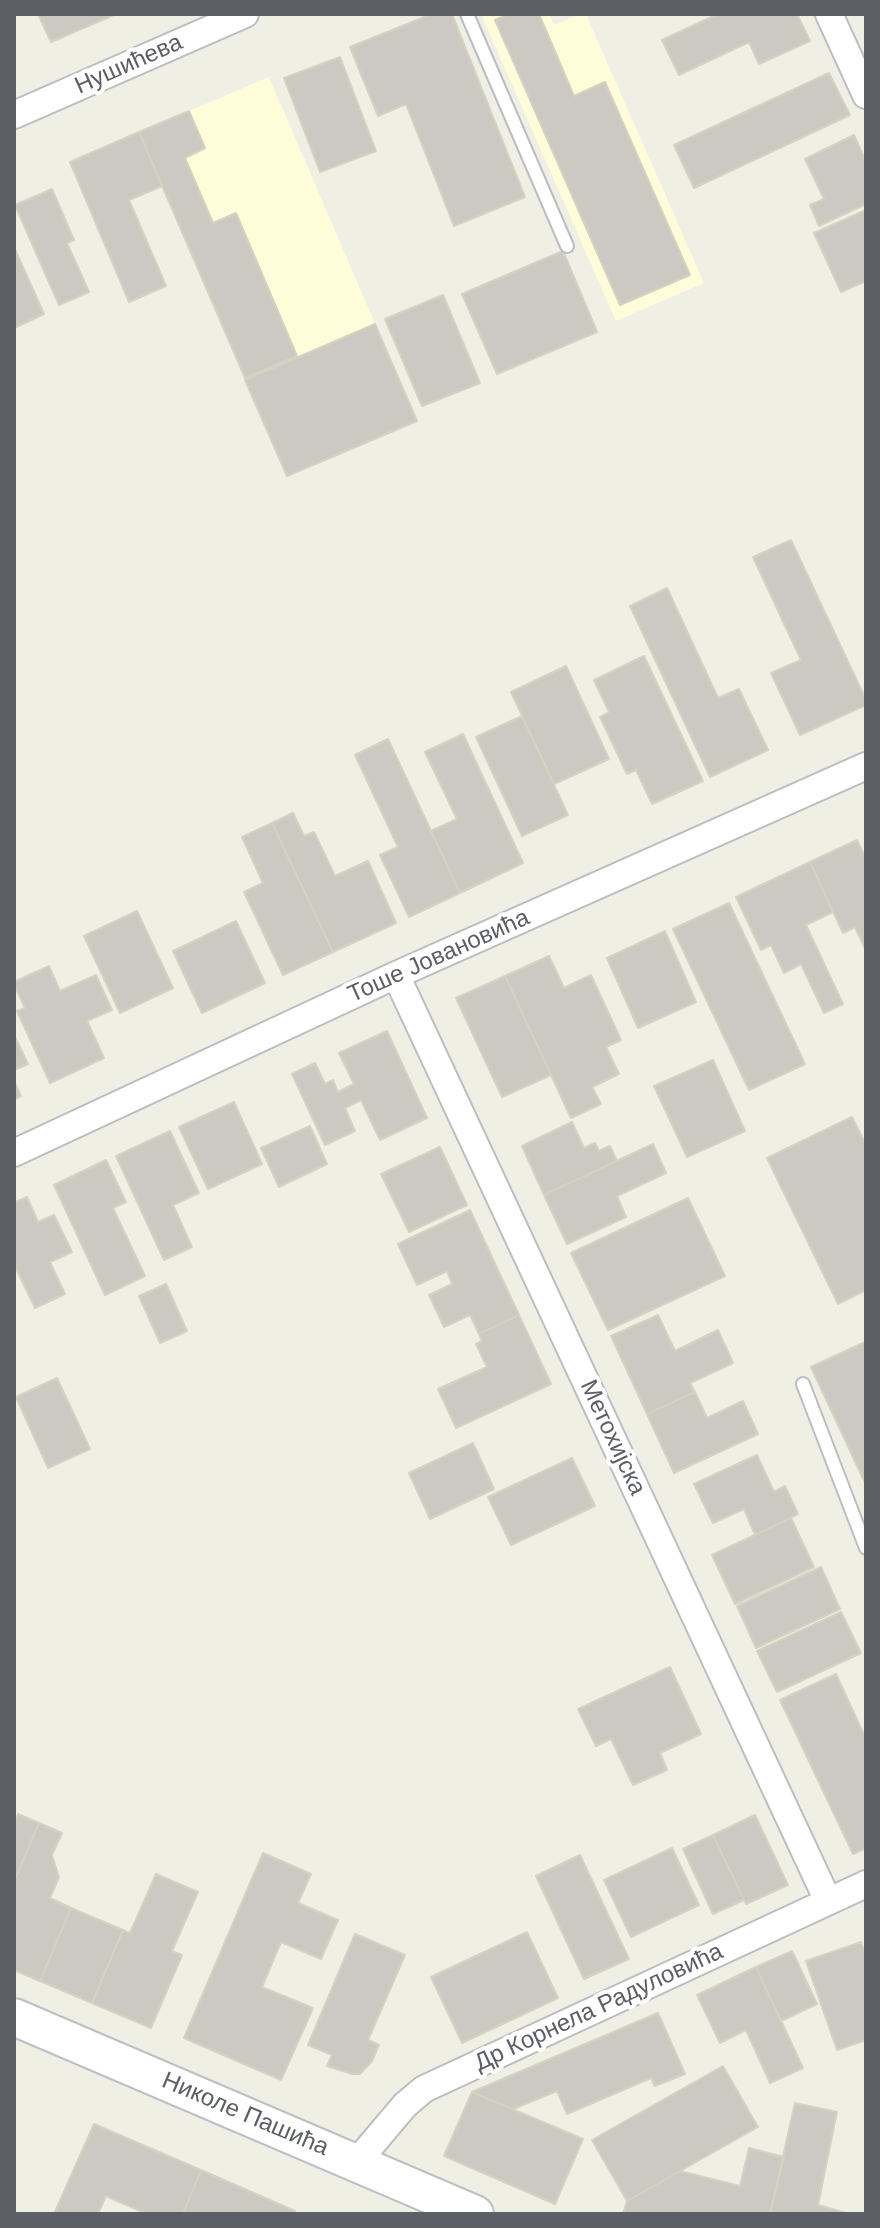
<!DOCTYPE html>
<meta charset="utf-8">
<style>
body{margin:0}
#map{position:relative;width:880px;height:2228px;overflow:hidden;background:#f0efe4;font-family:"DM Sans",sans-serif}
canvas{display:block}
.frame{position:absolute;inset:0;border:16px solid #5c5f66;pointer-events:none}
</style>
<div id="map">
<canvas width="880" height="2228"></canvas>
<div class="frame"></div>
</div>
<script>
const ctx = document.querySelector('canvas').getContext('2d');
ctx.lineJoin = 'round';
function paint(path, color) { ctx.fillStyle = color; ctx.fill(path, 'evenodd'); }
const shape = rows => new Path2D(rows.map(r => 'M' + r).join(''));
function strokePath(path, color, width, dash) { ctx.strokeStyle = color; ctx.lineWidth = width; ctx.lineCap = dash ? 'butt' : 'round'; ctx.setLineDash(dash || []); ctx.stroke(path); }
function label(font, color, halo, rows, align = 'center') {
  ctx.font = font + ' "DM Sans",sans-serif'; ctx.lineWidth = 8; ctx.setLineDash([]); ctx.textBaseline = 'middle'; ctx.strokeStyle = halo; ctx.fillStyle = color; for (const [text, x, y, turn = 0] of rows) {
    ctx.save(); ctx.translate(x, y); ctx.rotate((+turn || 0) * Math.PI / 180); ctx.textAlign = isNaN(turn) ? turn : align; if (halo) ctx.strokeText(text, 0, 0); ctx.fillText(text, 0, 0); ctx.restore();
  }
}
paint(shape([
 [481,14,549,14,554,25,579,14,586,14,704,283,616,321],
 [269,77,417,421,287,476,139,132]
]), '#fffcda');
const building = shape([
 [38,14,116,14,51,42,38,14],
 [432,14,452,14,525,197,454,226,406,104,378,116,350,47,432,14],
 [509,14,539,14,574,96,605,82,690,275,620,305,495,20,509,14],
 [718,14,797,14,810,41,759,64,749,42,679,75,662,40,718,14],
 [340,57,376,151,320,172,284,78,340,57],
 [829,73,850,115,694,188,674,145,829,73],
 [189,111,205,148,185,158,213,223,236,213,297,356,245,378,139,132,189,111],
 [139,132,162,186,129,200,166,286,129,302,70,162,139,132],
 [854,135,866,162,866,204,819,226,810,205,824,199,805,159,854,135],
 [52,189,74,240,67,243,89,292,59,305,15,205,52,189],
 [866,210,866,281,841,292,814,233,866,210],
 [14,247,44,314,14,328,14,247],
 [563,251,597,332,497,374,462,294,563,251],
 [443,295,480,383,422,406,385,319,443,295],
 [375,324,417,421,287,476,245,380,375,324],
 [791,540,866,700,866,705,800,735,771,673,801,660,753,557,791,540],
 [667,588,718,698,739,689,768,750,710,777,630,606,667,588],
 [644,656,703,781,652,804,636,770,627,774,600,717,609,712,594,680,644,656],
 [566,666,609,759,554,784,511,692,566,666],
 [522,716,568,815,522,836,476,737,522,716],
 [463,734,523,863,460,893,431,831,457,819,425,752,463,734],
 [388,739,460,893,409,917,380,855,398,847,355,755,388,739],
 [293,813,304,836,314,832,335,876,368,861,396,923,333,952,272,823,293,813],
 [272,823,333,952,283,975,244,892,263,883,242,837,272,823],
 [857,840,866,859,866,951,855,927,843,933,810,862,857,840],
 [810,862,833,912,806,925,843,1004,824,1013,801,964,784,973,771,945,761,950,736,897,810,862],
 [729,903,805,1064,749,1090,673,929,729,903],
 [137,911,173,988,120,1013,84,936,137,911],
 [236,921,265,983,202,1013,173,951,236,921],
 [665,931,696,1002,638,1028,607,958,665,931],
 [549,956,564,988,591,975,621,1040,606,1047,619,1074,592,1087,601,1104,571,1118,505,976,549,956],
 [49,966,60,991,96,975,112,1010,87,1021,104,1058,50,1083,17,1011,25,1008,14,984,14,982,49,966],
 [505,976,551,1075,502,1097,456,998,505,976],
 [387,1031,427,1118,380,1140,361,1100,345,1108,355,1131,325,1145,292,1074,315,1063,325,1084,333,1080,338,1092,354,1084,339,1053,387,1031],
 [14,1035,28,1064,14,1070,14,1035],
 [713,1060,745,1131,687,1157,654,1086,713,1060],
 [14,1081,21,1096,14,1100,14,1081],
 [234,1102,262,1164,208,1189,179,1127,234,1102],
 [852,1117,866,1145,866,1290,838,1304,767,1158,852,1117],
 [572,1122,584,1148,595,1143,599,1151,610,1146,617,1161,544,1195,522,1146,572,1122],
 [310,1126,327,1164,279,1187,261,1148,310,1126],
 [170,1131,199,1193,173,1205,192,1247,164,1260,116,1156,170,1131],
 [653,1144,666,1173,617,1196,626,1217,567,1244,544,1195,653,1144],
 [440,1147,467,1205,409,1232,381,1174,440,1147],
 [106,1160,126,1202,113,1208,145,1276,105,1295,54,1185,106,1160],
 [27,1197,38,1222,54,1215,72,1252,50,1262,65,1294,35,1308,14,1264,14,1203,27,1197],
 [688,1198,725,1276,608,1330,571,1253,688,1198],
 [470,1210,519,1315,479,1334,470,1315,444,1327,429,1295,452,1284,447,1271,417,1285,398,1244,470,1210],
 [166,1284,187,1331,160,1343,139,1296,166,1284],
 [519,1315,551,1384,456,1428,438,1389,487,1367,476,1344,482,1341,479,1334,519,1315],
 [658,1315,675,1351,718,1330,733,1363,690,1383,695,1392,647,1414,611,1336,658,1315],
 [865,1342,866,1344,866,1485,811,1367,865,1342],
 [57,1378,90,1449,48,1468,16,1397,57,1378],
 [695,1392,707,1418,743,1401,758,1434,674,1473,647,1414,695,1392],
 [473,1443,494,1489,430,1519,409,1473,473,1443],
 [757,1455,774,1492,785,1486,798,1514,755,1535,744,1509,713,1523,694,1484,757,1455],
 [572,1458,595,1506,511,1545,488,1497,572,1458],
 [791,1518,814,1567,735,1604,712,1555,791,1518],
 [821,1567,840,1609,756,1648,737,1606,821,1567],
 [841,1612,861,1653,777,1692,757,1651,841,1612],
 [670,1667,701,1734,660,1753,667,1770,633,1785,611,1739,596,1746,578,1709,670,1667],
 [836,1674,866,1739,866,1848,853,1854,780,1700,836,1674],
 [18,1814,39,1823,14,1882,14,1823,18,1814],
 [755,1815,788,1885,746,1904,713,1835,755,1815],
 [39,1823,62,1833,52,1855,59,1877,50,1898,71,1908,40,1981,14,1970,14,1882,39,1823],
 [713,1835,744,1900,713,1914,683,1849,713,1835],
 [672,1848,699,1905,631,1937,604,1880,672,1848],
 [263,1853,311,1874,298,1903,338,1920,321,1959,281,1942,262,1987,313,2008,281,2080,184,2038,263,1853],
 [580,1855,629,1959,584,1979,536,1876,580,1855],
 [156,1874,198,1892,172,1951,182,1955,151,2028,92,2003,123,1930,130,1933,156,1874],
 [71,1908,123,1930,92,2003,40,1981,71,1908],
 [527,1932,558,1998,462,2043,431,1977,527,1932],
 [355,1934,405,1955,368,2040,379,2045,372,2061,360,2074,352,2074,327,2066,332,2055,308,2045,355,1934],
 [861,1942,866,1957,866,2040,837,2050,806,1961,861,1942],
 [792,1951,817,2004,781,2021,756,1967,792,1951],
 [756,1967,803,2068,770,2083,746,2030,720,2043,697,1995,756,1967],
 [658,2013,685,2074,655,2086,651,2078,567,2114,557,2091,513,2109,472,2092,658,2013],
 [723,2066,758,2127,627,2201,592,2140,723,2066],
 [472,2092,583,2139,555,2204,444,2156,472,2092],
 [795,2103,837,2112,818,2205,850,2214,770,2214,795,2103],
 [94,2124,201,2170,183,2214,147,2214,106,2196,98,2214,54,2214,94,2124],
 [749,2148,784,2157,770,2214,623,2214,627,2201,680,2171,740,2186,749,2148],
 [201,2170,295,2211,294,2214,183,2214,201,2170]
]);
paint(building, '#cbc9c1');
strokePath(building, '#d5d2c2', 2);
const service = shape([
 [467,14,567,246],
 [803,1384,866,1548]
]);
const minor = shape([
 [829,14,866,95],
 [14,115,245,14],
 [396,975,828,1901],
 [14,1153,396,975,866,766],
 [356,2163,405,2105,424,2089,866,1884]
]);
const secondary = shape([
 [14,2017,475,2214]
]);
strokePath(service, '#bcbdc4', 16);
strokePath(minor, '#bcbdc4', 30);
strokePath(secondary, '#bdbfc7', 40);
strokePath(service, '#fff', 12);
strokePath(minor, '#fff', 26);
strokePath(secondary, '#fff', 36);
label('24px', '#5c5f66', '#fff', [
 ["Нушићева",129,65,-24],
 ["Тоше Јовановића",439,957,-24],
 ["Метохијска",612,1438,65],
 ["Др Корнела Радуловића",599,2008,-25],
 ["Николе Пашића",245,2115,23]
]);
</script>
